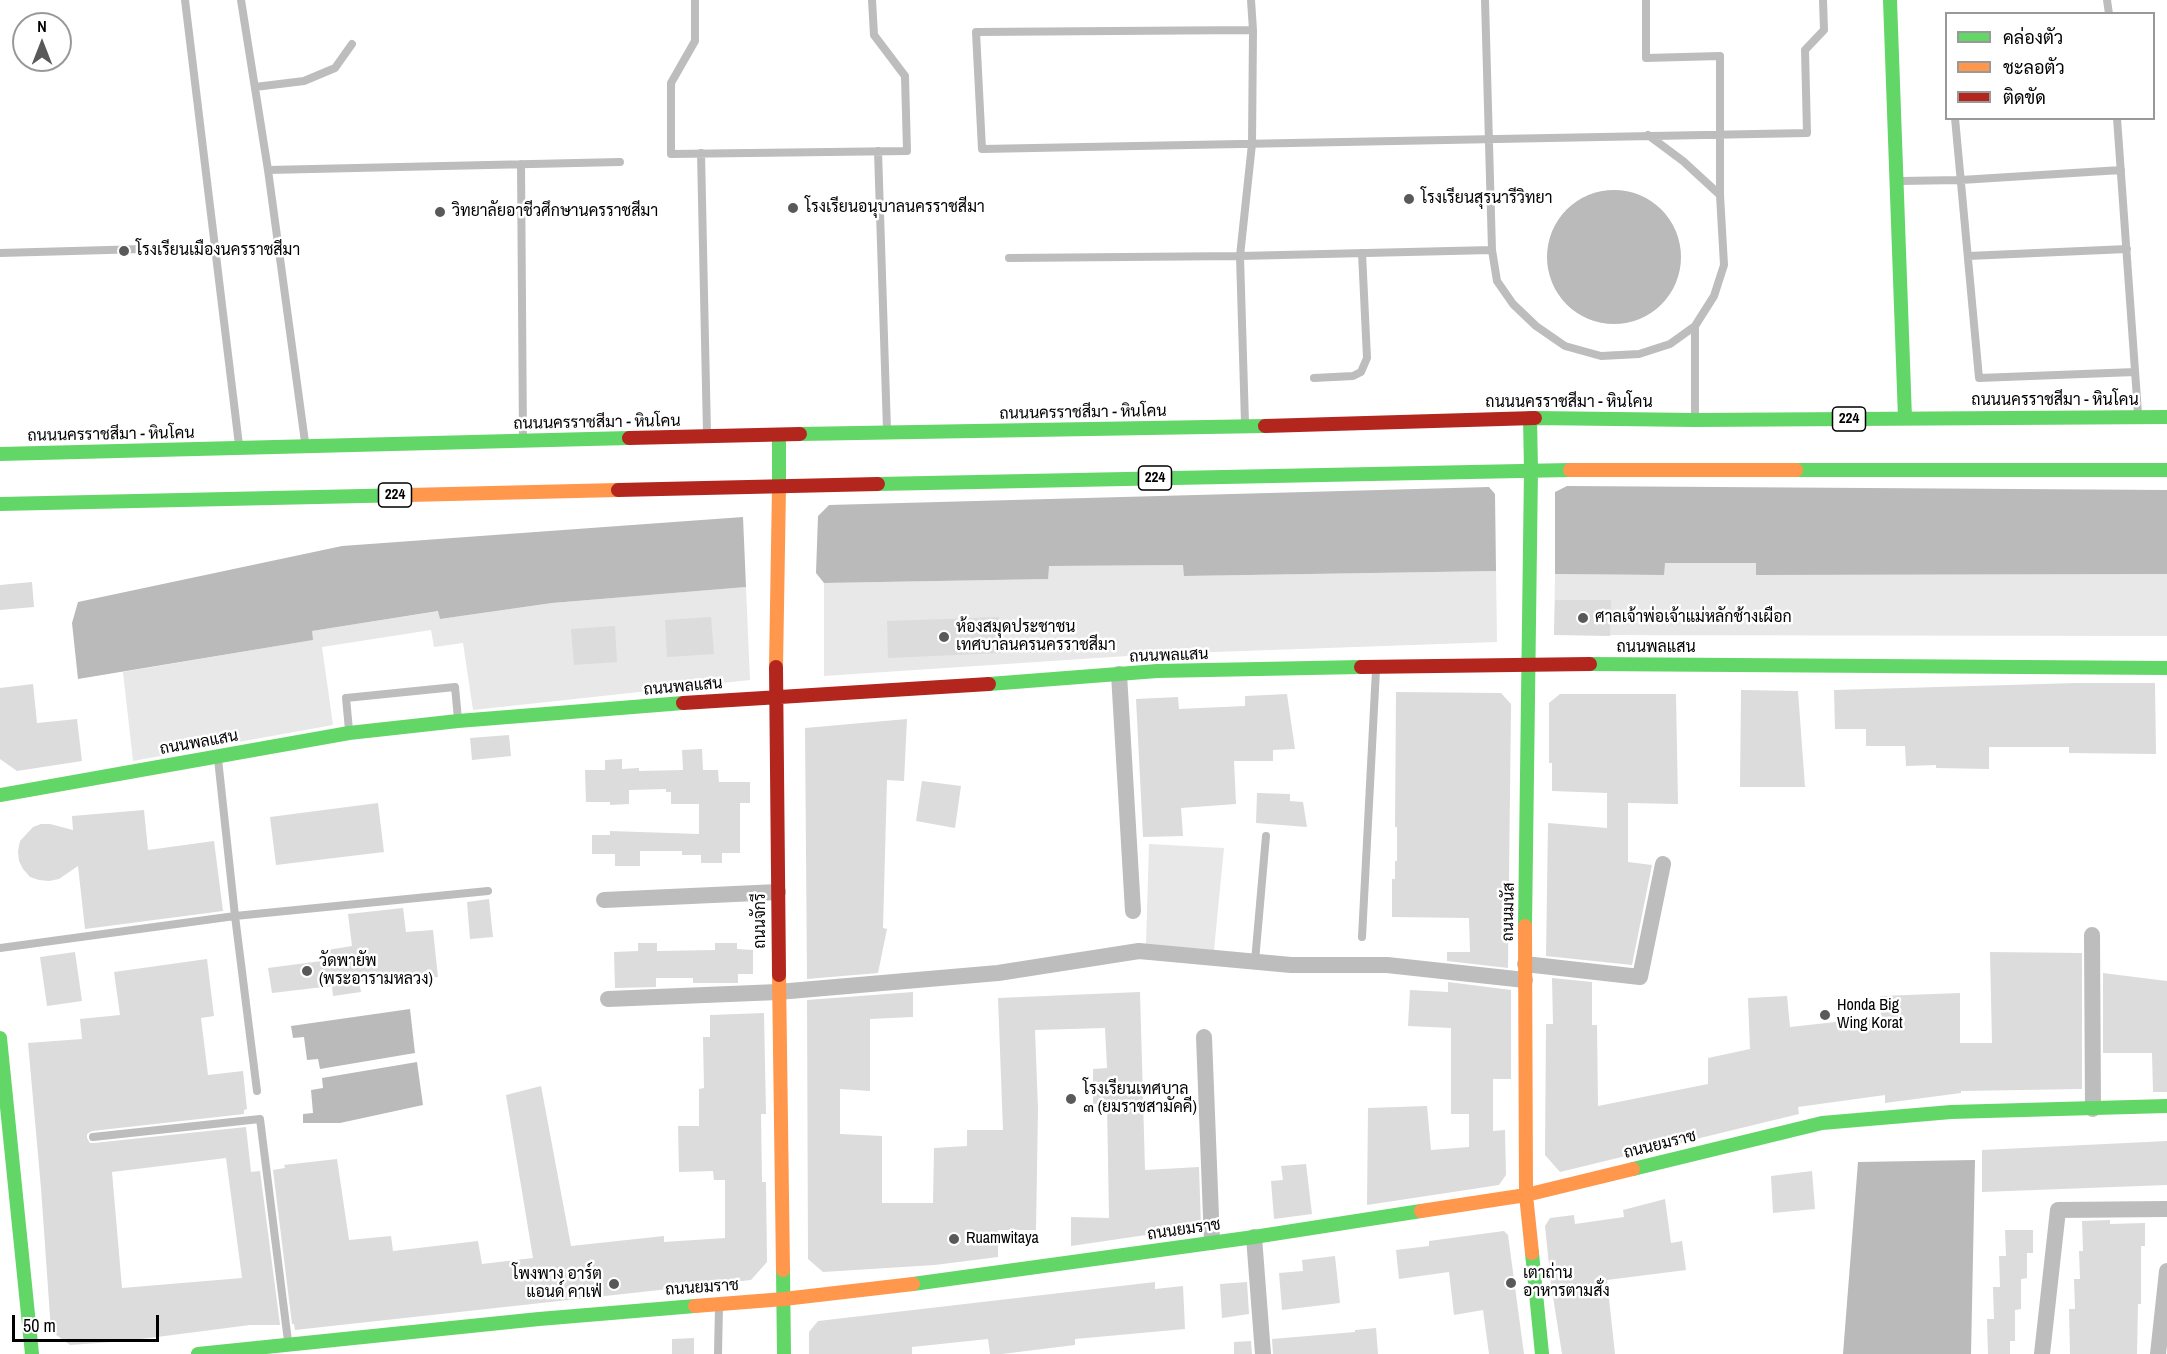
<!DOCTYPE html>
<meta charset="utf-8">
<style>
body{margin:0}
#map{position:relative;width:2167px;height:1354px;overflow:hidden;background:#fff;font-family:"Archivo Narrow",Sarabun,sans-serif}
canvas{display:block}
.legend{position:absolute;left:1945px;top:12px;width:210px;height:108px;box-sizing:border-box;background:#fff;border:2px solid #999;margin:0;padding:8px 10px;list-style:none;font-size:18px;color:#000}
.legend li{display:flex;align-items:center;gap:12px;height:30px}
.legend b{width:30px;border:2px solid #999}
.north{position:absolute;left:12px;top:12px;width:60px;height:60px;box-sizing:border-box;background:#fff;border:2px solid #999;border-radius:50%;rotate:0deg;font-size:16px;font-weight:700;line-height:24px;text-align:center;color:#000}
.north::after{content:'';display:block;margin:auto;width:21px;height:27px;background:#595959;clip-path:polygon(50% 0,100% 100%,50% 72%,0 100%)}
.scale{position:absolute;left:12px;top:1315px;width:147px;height:27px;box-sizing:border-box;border:3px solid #000;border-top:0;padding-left:8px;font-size:18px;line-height:21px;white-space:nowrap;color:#000;-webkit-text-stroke:4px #fff;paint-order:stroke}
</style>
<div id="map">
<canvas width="2167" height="1354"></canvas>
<ul class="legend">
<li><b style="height:8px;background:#63d668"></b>คล่องตัว</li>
<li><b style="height:8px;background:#ff974d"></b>ชะลอตัว</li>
<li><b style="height:8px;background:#b3261e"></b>ติดขัด</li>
</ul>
<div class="north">N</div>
<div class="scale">50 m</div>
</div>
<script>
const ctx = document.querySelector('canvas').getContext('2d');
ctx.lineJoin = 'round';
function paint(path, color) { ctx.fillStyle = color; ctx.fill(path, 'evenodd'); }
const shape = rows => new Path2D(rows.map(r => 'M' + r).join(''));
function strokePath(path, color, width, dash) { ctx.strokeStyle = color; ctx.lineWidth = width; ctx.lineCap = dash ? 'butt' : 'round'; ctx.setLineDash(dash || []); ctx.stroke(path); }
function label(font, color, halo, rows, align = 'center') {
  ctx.font = font + ' "Archivo Narrow",Sarabun,sans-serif'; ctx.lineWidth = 5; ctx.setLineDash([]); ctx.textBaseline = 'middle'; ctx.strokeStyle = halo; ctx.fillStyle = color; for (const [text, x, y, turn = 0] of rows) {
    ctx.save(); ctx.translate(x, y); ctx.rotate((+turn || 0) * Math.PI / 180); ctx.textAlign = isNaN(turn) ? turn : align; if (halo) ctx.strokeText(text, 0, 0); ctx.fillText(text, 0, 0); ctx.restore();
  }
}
paint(shape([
 [1664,563,1756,563,1757,575,2167,574,2167,636,1554,635,1555,574,1664,575],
 [1184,565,1184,576,1496,571,1497,642,1158,654,824,676,824,583,1048,579,1048,566],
 [746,587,750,680,473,710,463,643,434,647,431,630,322,647,333,725,133,761,123,672,312,640,312,631,439,611,440,619,552,603],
 [1149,844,1224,848,1214,950,1146,944]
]), '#e8e8e8');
paint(shape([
 '1547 257a67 67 0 1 1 134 0a67 67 0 1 1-134 0Z',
 [1567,486,2167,490,2167,574,1756,575,1756,563,1665,563,1664,575,1555,574,1555,492],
 [1489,487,1495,494,1496,571,1184,576,1183,565,1049,566,1048,579,824,583,816,573,818,516,829,505],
 [743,517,746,587,552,603,440,619,438,611,312,631,313,640,78,679,72,623,78,602,342,546],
 [410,1009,415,1053,320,1069,318,1059,307,1060,304,1037,293,1038,291,1026],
 [417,1062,423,1105,340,1123,303,1123,303,1114,313,1113,311,1090,323,1088,322,1078],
 [1975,1160,1971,1354,1843,1354,1858,1162]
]), '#bababa');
paint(shape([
 [32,582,34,607,0,610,0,585],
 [1555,600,1611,600,1610,636,1554,635],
 [711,617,714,654,667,657,665,620],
 [999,617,1001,653,888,658,887,621],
 [615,626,617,662,574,665,571,629],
 [2077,683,2155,683,2156,754,2069,753,2069,747,1989,747,1989,769,1936,768,1936,765,1906,766,1905,746,1866,746,1866,729,1835,729,1834,690],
 [33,684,37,723,77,719,82,761,17,771,0,759,0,688],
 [1741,690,1798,691,1805,787,1740,787],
 [1396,692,1501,693,1511,704,1508,968,1447,961,1447,952,1470,952,1469,918,1392,917,1392,879,1395,879,1395,861,1397,861,1397,827,1395,827],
 [1287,694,1295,749,1273,750,1273,761,1234,761,1236,804,1181,808,1183,836,1143,837,1136,699,1178,697,1179,709,1245,706,1245,696],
 [1560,694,1676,694,1678,804,1628,803,1628,862,1652,865,1632,965,1546,956,1548,823,1607,828,1607,793,1552,791,1552,763,1549,763,1549,703],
 [907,719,904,781,887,780,883,928,887,929,878,973,807,979,805,728],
 [509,735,511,756,472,760,470,738],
 [702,749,703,770,718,770,719,782,750,782,750,803,740,803,740,853,722,853,722,863,701,863,701,855,682,855,682,851,640,851,640,866,615,866,615,854,592,854,592,835,610,835,610,831,699,834,699,804,671,804,671,792,666,792,666,789,629,790,629,804,610,805,610,802,586,802,585,770,605,770,605,760,622,759,622,769,639,768,639,771,683,770,682,750],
 [922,781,961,786,955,828,916,821],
 [1257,793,1290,794,1290,801,1303,802,1307,827,1256,823],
 [378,803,384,852,276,865,270,817],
 [144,810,148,850,214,841,223,911,85,929,78,866,59,879,49,881,39,880,30,877,23,869,19,861,18,851,20,841,33,827,41,824,50,824,73,830,72,816],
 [489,899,493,937,470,939,467,902],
 [403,908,406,932,433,930,438,977,415,979,415,975,359,982,361,992,333,996,332,986,272,993,268,968,329,960,327,950,352,946,348,914],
 [638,943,657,943,657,951,715,950,715,943,737,943,737,949,753,950,753,974,738,974,738,983,693,983,693,978,656,978,656,987,615,988,614,952,638,951],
 [75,952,82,1001,47,1006,40,957],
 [1990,952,2082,953,2082,1089,1961,1091,1961,1093,1885,1103,1885,1095,1798,1107,1799,1114,1560,1172,1545,1155,1546,1024,1553,1024,1552,978,1592,982,1592,1025,1597,1025,1598,1106,1708,1084,1708,1058,1750,1049,1748,998,1787,996,1790,1027,1881,1017,1880,996,1960,993,1960,1043,1992,1043],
 [207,959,214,1016,201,1018,208,1075,243,1071,247,1109,244,1110,244,1114,92,1131,87,1134,87,1138,90,1143,94,1143,246,1127,251,1172,260,1171,280,1325,250,1325,126,1341,70,1345,51,1331,41,1188,28,1043,82,1039,80,1019,120,1015,114,972],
 [226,1158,242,1278,122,1288,112,1172],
 [2103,973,2167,981,2167,1092,2153,1092,2152,1053,2103,1053],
 [1448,982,1511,990,1511,1079,1493,1079,1493,1131,1505,1130,1506,1175,1499,1185,1367,1205,1368,1108,1427,1106,1431,1150,1469,1147,1469,1114,1451,1114,1451,1028,1408,1026,1410,990,1448,992],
 [913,992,913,1017,870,1019,870,1091,840,1089,840,1134,882,1136,882,1203,933,1203,934,1148,967,1146,967,1130,1003,1130,998,998,1140,992,1145,1170,1199,1167,1201,1227,1146,1232,1146,1235,1071,1246,1071,1217,1109,1218,1107,1104,1093,1104,1093,1069,1107,1068,1105,1028,1035,1030,1038,1109,1036,1230,998,1230,998,1257,935,1265,823,1272,808,1259,807,1000],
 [764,1013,766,1114,761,1114,762,1182,766,1182,767,1262,751,1280,295,1330,294,1324,292,1324,273,1170,285,1168,284,1165,337,1159,349,1240,391,1236,393,1251,478,1241,482,1264,533,1258,506,1095,541,1086,571,1246,664,1236,664,1242,725,1238,725,1180,714,1180,713,1171,679,1172,678,1126,699,1126,699,1089,704,1088,703,1037,710,1037,710,1015],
 [2167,1141,2167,1185,1982,1192,1982,1150],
 [1306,1164,1312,1214,1274,1219,1271,1181,1283,1180,1281,1166],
 [1812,1171,1815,1209,1773,1213,1771,1176],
 [1665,1199,1671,1243,1682,1241,1686,1270,1607,1280,1615,1354,1562,1354,1551,1284,1545,1226,1550,1218,1574,1215,1575,1224,1624,1217,1623,1210],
 [2110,1220,2110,1224,2145,1223,2145,1246,2141,1246,2141,1304,2138,1304,2137,1354,2070,1354,2069,1309,2075,1309,2074,1279,2080,1279,2079,1251,2083,1251,2082,1221],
 [2005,1230,2033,1230,2033,1253,2027,1253,2027,1278,2021,1279,2021,1309,2015,1310,2015,1341,2010,1341,2010,1354,1988,1354,1987,1319,1994,1319,1993,1287,2000,1287,1999,1256,2006,1256],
 [1504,1231,1508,1235,1524,1354,1489,1354,1483,1310,1454,1315,1449,1272,1399,1279,1396,1250,1429,1246,1429,1241],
 [1335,1256,1340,1303,1282,1310,1279,1273,1303,1271,1302,1260],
 [1155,1282,1155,1289,1183,1286,1185,1329,1075,1339,1075,1345,1002,1354,990,1354,988,1339,912,1347,912,1354,809,1354,809,1332,818,1321],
 [1247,1282,1249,1314,1222,1318,1220,1284],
 [1376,1328,1378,1354,1273,1354,1272,1339,1355,1332,1355,1330],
 [694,1338,694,1354,672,1354,672,1339],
 [1251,1341,1252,1354,1234,1354,1234,1342]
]), '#dcdcdc');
strokePath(shape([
 [185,0,239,445],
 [241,0,268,170,305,442],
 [695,0,695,41,671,83,671,154,907,151,905,76,874,35,872,0],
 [1485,0,1492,250,1497,281,1513,304,1536,326,1565,346,1601,356,1639,354,1670,344,1695,326,1714,296,1724,265,1720,195,1720,56,1646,58,1646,0],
 [2107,0,2109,14],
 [1253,30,976,32,982,149,1807,133,1805,50,1824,30,1823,0],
 [255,87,304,81,335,68,352,44],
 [1955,118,1979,378,2135,372],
 [2117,118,2138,413],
 [1648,135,1683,161,1720,195],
 [878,151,887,430],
 [701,153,707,434],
 [521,164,523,440],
 [268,170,620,162],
 [1900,181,1961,180,2121,170],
 [0,253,216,247],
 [1968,256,2127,249],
 [1009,258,1240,256,1492,250],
 [1695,326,1695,418],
 [1314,378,1353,376,1361,372,1367,358,1362,253],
 [1245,423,1240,256,1252,144,1253,30,1251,0],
 [349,730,346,698,455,687,458,719],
 [1362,937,1376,670],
 [0,948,235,916,218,759],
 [1255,961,1266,836],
 [257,1091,235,916,488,891],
 [93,1137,260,1119,288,1341],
 [718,1354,719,1306]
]), '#bdbdbd', 8);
strokePath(shape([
 [1119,674,1133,911],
 [604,900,778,892],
 [2092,935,2093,1109],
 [1525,964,1640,977,1663,864],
 [608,999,778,992,998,973,1139,951,1291,965,1387,965,1525,980],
 [1204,1037,1212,1242],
 [1254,1237,1263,1354],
 [2042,1354,2058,1210,2167,1209],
 [2158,1354,2167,1271]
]), '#bdbdbd', 16);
strokePath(shape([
 [1890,0,1905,418],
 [1530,418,1531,470],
 [1535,418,1695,420,2167,417],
 [800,434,1265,426],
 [779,436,779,487],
 [0,454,629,438],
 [1796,470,2167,470],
 [878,484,1570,470],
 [0,504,408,495],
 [1590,664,2167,668],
 [989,684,1157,671,1361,667],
 [0,795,349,733,458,721,683,703],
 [1525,926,1531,470],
 [0,1038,32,1354],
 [1633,1169,1822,1123,1951,1112,2167,1106],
 [1532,1253,1542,1354],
 [783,1270,784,1354],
 [913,1284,1254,1237,1421,1211],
 [198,1354,539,1319,695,1306]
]), '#63d668', 14);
strokePath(shape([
 [1570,470,1796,470],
 [408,495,618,490],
 [776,667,779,487],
 [1525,926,1526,1195,1532,1253],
 [779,975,783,1270],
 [1421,1211,1526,1195,1633,1169],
 [695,1306,784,1299,913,1284]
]), '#ff974d', 14);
strokePath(shape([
 [1265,426,1535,418],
 [629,438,800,434],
 [618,490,878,484],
 [776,667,779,975],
 [1361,667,1590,664],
 [683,703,989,684]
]), '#b3261e', 14);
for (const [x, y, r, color] of [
 [1409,199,6,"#595959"],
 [793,208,6,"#595959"],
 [440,212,6,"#595959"],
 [124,251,6,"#595959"],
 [1583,618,6,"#595959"],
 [944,637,6,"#595959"],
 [307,971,6,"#595959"],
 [1825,1015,6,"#595959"],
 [1071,1099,6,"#595959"],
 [954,1239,6,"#595959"],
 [1511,1283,6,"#595959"],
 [614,1284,6,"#595959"]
]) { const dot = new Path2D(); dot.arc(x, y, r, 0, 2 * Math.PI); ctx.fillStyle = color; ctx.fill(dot); strokePath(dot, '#fff', 2); }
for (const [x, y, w] of [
 [1849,419,33],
 [1155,478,33],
 [395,495,33]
]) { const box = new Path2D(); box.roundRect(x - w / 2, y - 12, w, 24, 4.5); ctx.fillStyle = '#fff'; ctx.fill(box); strokePath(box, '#000', 1.5); }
label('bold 15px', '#000', null, [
 ["224",1849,419],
 ["224",1155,478],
 ["224",395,495]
]);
label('16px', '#000', '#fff', [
 ["โรงเรียนสุรนารีวิทยา",1421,199],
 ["โรงเรียนอนุบาลนครราชสีมา",805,208],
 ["วิทยาลัยอาชีวศึกษานครราชสีมา",452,212],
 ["โรงเรียนเมืองนครราชสีมา",136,251],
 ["ศาลเจ้าพ่อเจ้าแม่หลักช้างเผือก",1595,618],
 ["ห้องสมุดประชาชน",956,628],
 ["เทศบาลนครนครราชสีมา",956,646],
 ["วัดพายัพ",319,962],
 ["(พระอารามหลวง)",319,980],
 ["Honda Big",1837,1006],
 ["Wing Korat",1837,1024],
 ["โรงเรียนเทศบาล",1083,1090],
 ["๓ (ยมราชสามัคคี)",1083,1108],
 ["Ruamwitaya",966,1239],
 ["เตาถ่าน",1523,1274],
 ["อาหารตามสั่ง",1523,1292],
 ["โพงพาง อาร์ต",602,1275,"right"],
 ["แอนด์ คาเฟ่",602,1293,"right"]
], 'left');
label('16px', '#000', '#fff', [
 ["ถนนนครราชสีมา - หินโคน",2055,401],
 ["ถนนนครราชสีมา - หินโคน",1569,403],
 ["ถนนนครราชสีมา - หินโคน",1083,413,-1],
 ["ถนนนครราชสีมา - หินโคน",597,423,-1],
 ["ถนนนครราชสีมา - หินโคน",111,435,-1],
 ["ถนนพลแสน",1656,648],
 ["ถนนพลแสน",1169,656,-2],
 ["ถนนพลแสน",683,687,-5],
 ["ถนนพลแสน",199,743,-10],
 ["ถนนมนัส",1509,912,-89],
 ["ถนนจักรี",761,921,-90],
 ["ถนนยมราช",1660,1145,-14],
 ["ถนนยมราช",1184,1230,-8],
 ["ถนนยมราช",702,1288,-4]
]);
</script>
